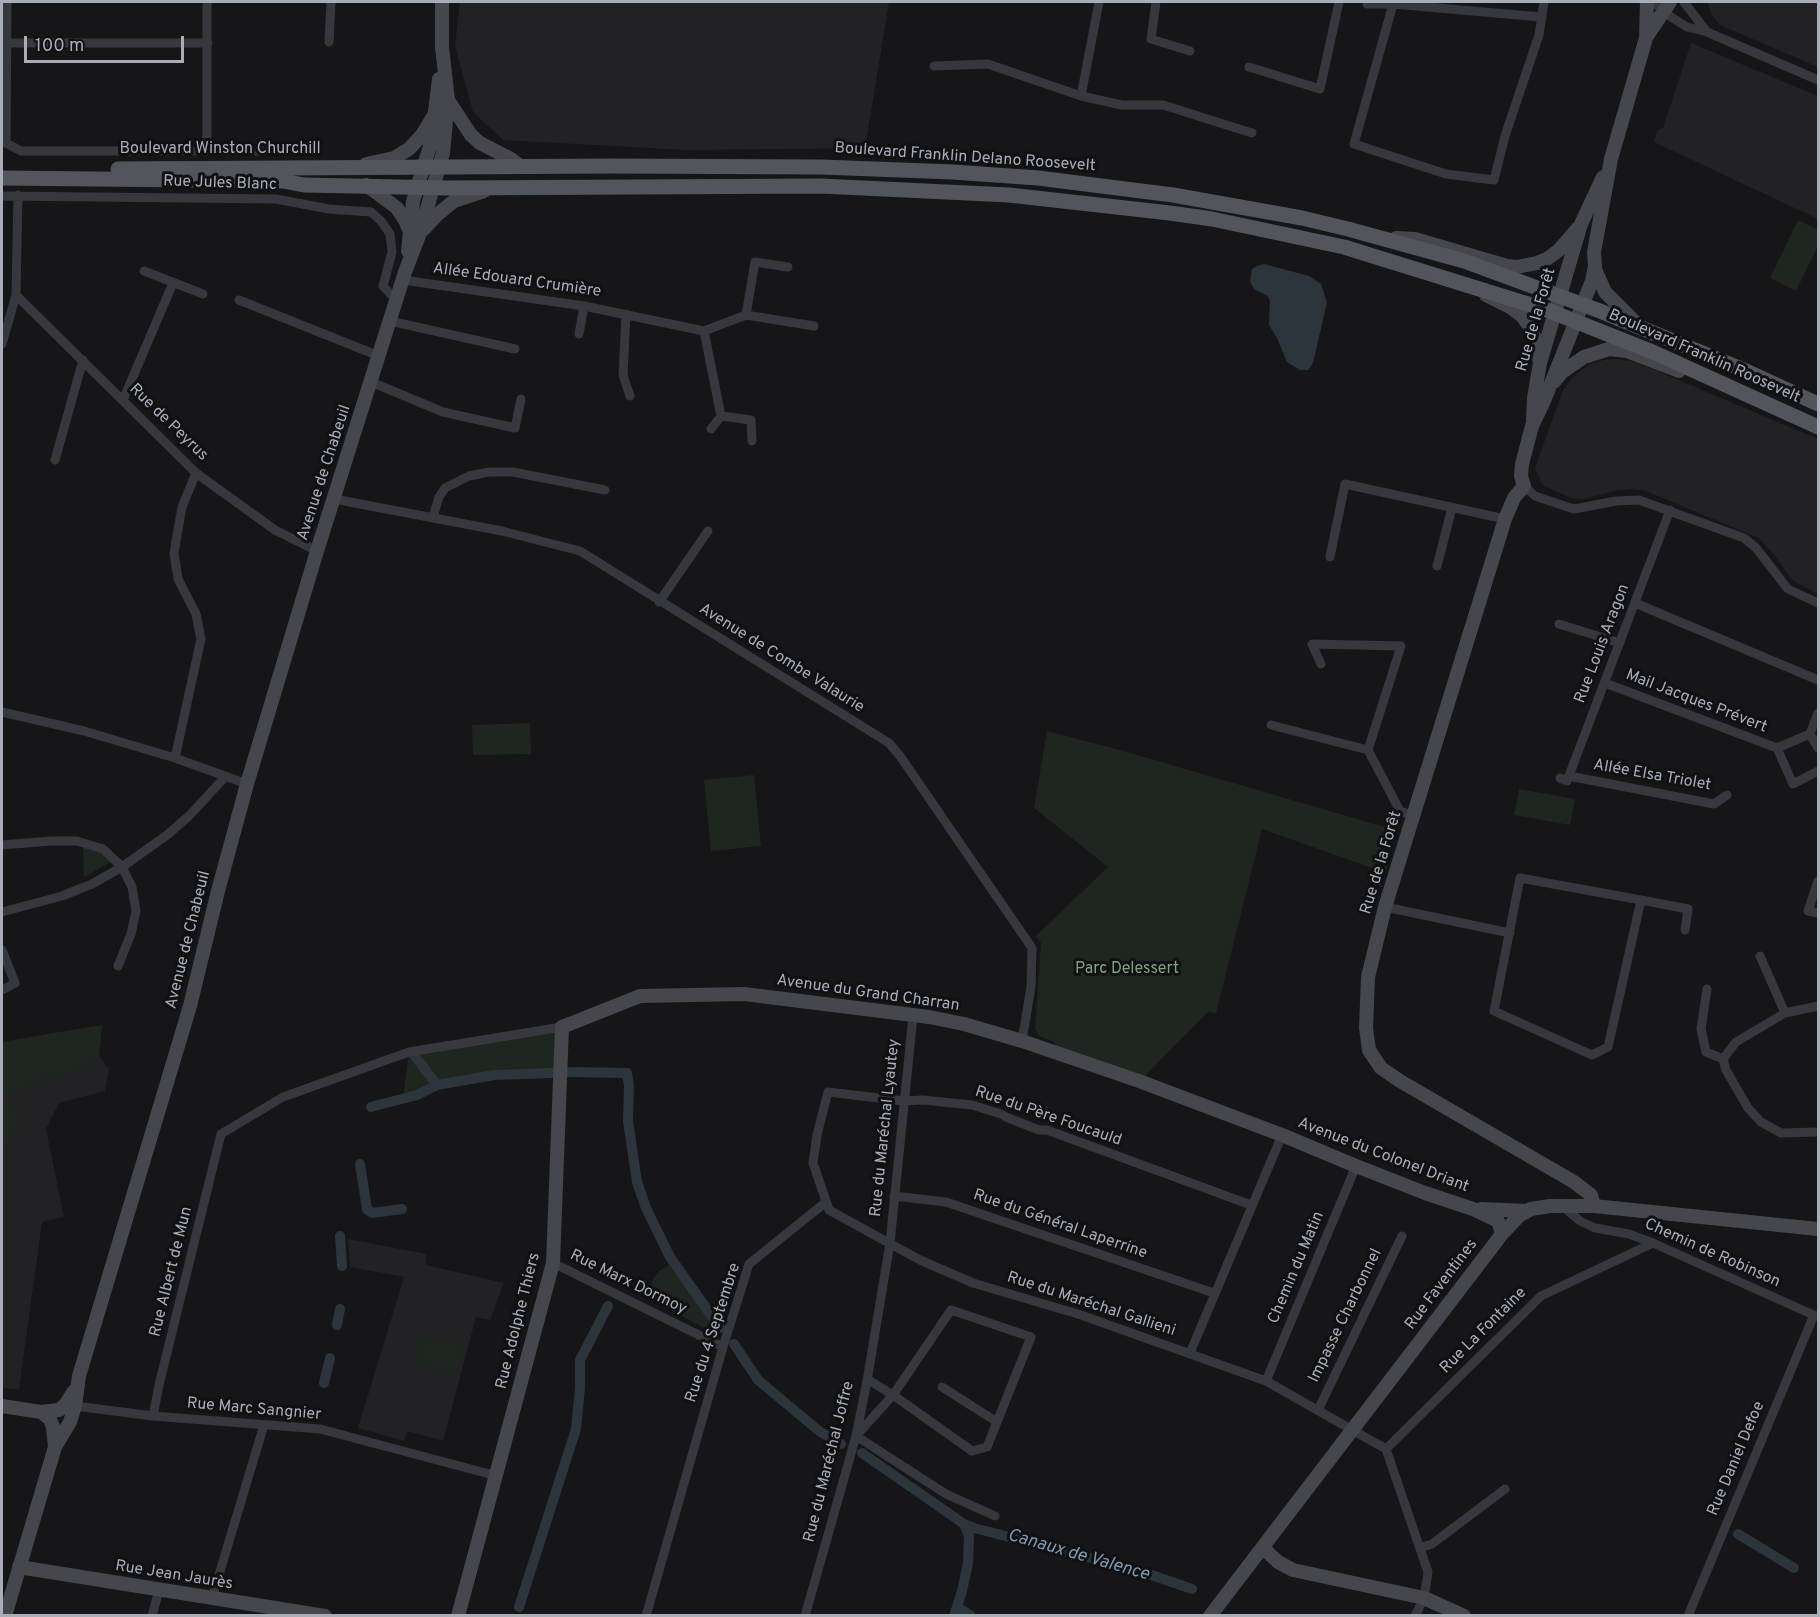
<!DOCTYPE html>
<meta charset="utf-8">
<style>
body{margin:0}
#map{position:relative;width:1820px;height:1617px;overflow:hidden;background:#161618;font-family:Overpass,sans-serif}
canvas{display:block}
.frame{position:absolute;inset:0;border:3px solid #a8adb8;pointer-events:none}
.scale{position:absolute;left:24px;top:36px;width:160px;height:27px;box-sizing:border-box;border:3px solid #a8adb8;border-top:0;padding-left:8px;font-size:18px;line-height:21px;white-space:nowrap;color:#a8adb8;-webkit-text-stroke:4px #111113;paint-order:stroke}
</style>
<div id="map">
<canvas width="1820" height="1617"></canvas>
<div class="frame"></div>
<div class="scale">100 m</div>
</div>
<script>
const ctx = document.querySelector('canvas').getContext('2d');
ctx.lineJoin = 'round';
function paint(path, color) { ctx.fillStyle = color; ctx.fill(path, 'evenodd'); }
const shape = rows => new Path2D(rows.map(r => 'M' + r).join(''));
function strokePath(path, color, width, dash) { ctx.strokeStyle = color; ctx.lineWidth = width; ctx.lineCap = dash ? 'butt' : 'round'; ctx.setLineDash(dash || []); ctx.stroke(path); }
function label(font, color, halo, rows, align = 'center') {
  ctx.font = font + ' Overpass,sans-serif'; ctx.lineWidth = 6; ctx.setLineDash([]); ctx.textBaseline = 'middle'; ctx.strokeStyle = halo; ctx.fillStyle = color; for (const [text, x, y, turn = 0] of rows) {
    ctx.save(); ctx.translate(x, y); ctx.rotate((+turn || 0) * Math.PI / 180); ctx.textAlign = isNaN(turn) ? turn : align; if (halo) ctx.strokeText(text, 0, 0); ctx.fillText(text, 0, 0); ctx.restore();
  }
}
paint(shape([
 [460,2,889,2,865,148,686,150,503,140,473,112,455,46],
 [1707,2,1818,2,1818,67,1720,25,1712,16],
 [1691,43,1818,96,1818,219,1654,142,1657,131,1663,128],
 [1616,359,1631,361,1643,365,1818,439,1818,594,1792,580,1775,556,1759,538,1646,491,1632,489,1618,490,1584,499,1574,499,1543,486,1535,468,1563,390,1572,378,1588,365,1603,360],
 [102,1025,99,1056,109,1069,105,1091,59,1103,46,1129,64,1217,42,1222,19,1389,2,1388,2,1042],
 [348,1239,426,1254,426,1265,504,1283,490,1320,476,1317,443,1441,407,1431,404,1441,358,1428,404,1277,350,1267]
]), '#222225');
paint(shape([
 [1798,220,1818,230,1818,246,1796,291,1770,278],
 [530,723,531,754,473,755,472,725],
 [1047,731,1120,750,1395,830,1386,873,1262,829,1216,1013,1208,1012,1144,1077,1055,1046,1055,1042,1039,1036,1035,1029,1041,943,1036,936,1108,867,1034,808],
 [754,775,761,846,711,851,704,780],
 [1519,789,1575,799,1570,825,1514,815],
 [83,846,95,850,113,861,84,877],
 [102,1025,99,1056,91,1066,43,1081,2,1097,2,1042],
 [562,1027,560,1069,553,1073,494,1075,437,1085,417,1095,403,1098,409,1052],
 [10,1100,25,1128,2,1141,2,1104],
 [672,1263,715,1324,708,1330,650,1299,649,1289,654,1278,659,1271],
 [423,1334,465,1346,456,1375,414,1363]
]), '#1e261f');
paint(shape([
 [1264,264,1309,276,1321,284,1327,302,1313,363,1308,370,1300,370,1287,362,1277,338,1269,325,1270,301,1268,296,1254,289,1250,282,1252,269,1257,266]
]), '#2c353c');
strokePath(shape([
 [414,1055,437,1085],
 [566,1072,627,1073,629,1086,628,1121,637,1182,646,1208,670,1257,720,1328],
 [371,1107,417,1095,437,1085,494,1075,553,1073],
 [360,1164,367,1209,372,1213,402,1209],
 [340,1236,342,1266],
 [337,1325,340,1309],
 [734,1344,758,1380,819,1431,841,1444],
 [324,1383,330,1358],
 [862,1453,964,1524,969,1536,968,1563,962,1591,954,1616],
 [964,1524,974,1528,1137,1570,1192,1589],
 [1738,1534,1794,1568],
 [519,1607,576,1429,580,1388,580,1360,608,1306],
 [957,1607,971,1616]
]), '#2c353c', 10);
strokePath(shape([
 [207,2,207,151],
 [1156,2,1151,39,1190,51],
 [1684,2,1707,32],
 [1367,4,1393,4],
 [1656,4,1668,15,1687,27,1707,32,1818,80],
 [1541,17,1393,4,1354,144,1446,174,1494,180,1505,136,1539,35,1544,2],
 [329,42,331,2],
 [6,43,208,43],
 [934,66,988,64,1081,96,1122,105,1163,105,1252,133],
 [1249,67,1320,89,1339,2],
 [1081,96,1099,2],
 [2,143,6,143,21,151,270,151],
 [6,143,7,2],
 [2,196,276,199,329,209,371,212,381,221,390,234,392,252,383,286,396,300],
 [144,271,203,294],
 [403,280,584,306,704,331,746,315,814,326],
 [16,295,196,473,275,530,317,551],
 [239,300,379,356],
 [626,314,623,375,630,396],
 [746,315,755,262,788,267],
 [390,321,515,349],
 [704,331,721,416,751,420,752,441],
 [579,334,584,306],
 [2,344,16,295,18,195],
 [371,382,443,412,515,428,521,399],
 [123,400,173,283],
 [711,429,721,416],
 [55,460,83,360],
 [1524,486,1535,496,1574,509,1616,501,1639,500,1744,538,1756,548,1788,589,1818,603],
 [334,499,502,531,580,551,889,743,900,756,1032,948,1031,987,1022,1041],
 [433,517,439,497,445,488,469,476,489,472,513,472,605,490],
 [1330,557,1345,484,1505,519],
 [1437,566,1452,508],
 [659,602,708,531],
 [1635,603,1818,680],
 [1559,624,1620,643],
 [1321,664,1312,644,1401,646,1368,750],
 [1605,683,1777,748],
 [2,712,84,731,175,758,247,784],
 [1271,725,1368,750],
 [1810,734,1818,713],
 [1777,748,1793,784,1818,771],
 [1777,748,1810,734,1818,748],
 [1368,750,1400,811,1413,816],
 [175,758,201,639,196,614,178,579,174,553,182,507,196,473],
 [1569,776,1714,804,1727,795],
 [1560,778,1567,781,1670,510],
 [2,845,51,841,77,841,103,849,122,867,132,887,136,911,131,934,118,966],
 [1818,881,1808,911,1818,913],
 [1641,900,1608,1047,1592,1055,1494,1011,1520,878,1641,900,1688,909,1685,930],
 [1385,907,1510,933],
 [2,912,62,896,92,884,122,867,167,835,189,816,225,777],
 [2,950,15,983,2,990],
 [1760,956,1785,1013],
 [1707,989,1701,1029,1706,1052,1723,1059],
 [1818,1006,1785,1013,1736,1042,1723,1059,1726,1070,1748,1108,1761,1122,1781,1133,1818,1132],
 [894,1196,946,1202,1214,1293],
 [1251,1205,1047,1130,1039,1130,1006,1117,1001,1114,972,1105,923,1100,904,1101,828,1092,817,1135,813,1163,829,1210,920,1260,973,1283,1078,1314,1266,1381,1386,1449,1428,1572,1424,1598,1415,1616],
 [1561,1205,1580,1221,1595,1228,1629,1234,1653,1243,1818,1317],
 [553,1263,723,1347],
 [1190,1353,1282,1135],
 [867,1379,893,1395,972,1451,987,1447,1031,1337,951,1310,893,1395,856,1436,946,1494,995,1516],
 [1266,1381,1356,1166],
 [942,1387,997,1422],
 [75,1406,153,1416,320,1429,497,1476],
 [1318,1410,1402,1236],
 [153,1416,159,1385,221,1134,283,1097,409,1052,562,1027],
 [1386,1449,1541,1296,1653,1243],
 [1420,1548,1432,1544,1505,1489],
 [212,1598,264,1425],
 [152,1616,159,1590],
 [646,1616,723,1347,749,1264,826,1202],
 [805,1616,856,1436,867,1381,890,1243,913,1016],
 [1688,1616,1814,1315]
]), '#37383d', 9);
strokePath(shape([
 [1647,36,1670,2],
 [448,100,471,135,480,143,511,159,521,167],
 [366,164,394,158,409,149,422,135,433,117],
 [366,185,397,208,406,222,409,230],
 [423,230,438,214,454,201,484,191],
 [1396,238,1415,239,1507,266,1517,267,1537,263,1547,259,1559,250,1578,228],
 [408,251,413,201,431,143,439,79],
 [1595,269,1605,292,1639,326],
 [1486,295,1510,307,1522,316,1530,327,1536,341,1539,359],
 [1554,382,1562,372,1584,357,1609,349,1627,351,1679,371],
 [1533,420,1534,398,1540,363,1581,224,1603,177],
 [1594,1206,1591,1195,1574,1182,1400,1081,1381,1068,1369,1050,1366,1028,1368,977,1385,907,1505,519,1514,498,1524,486,1521,476,1522,464,1532,426,1544,401,1592,281,1595,266,1594,252,1611,159,1646,38,1647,2],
 [1481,1209,1527,1211],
 [2,1406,41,1412,59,1410,65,1405,74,1391],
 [41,1412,50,1419,53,1427,55,1447],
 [1263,1548,1278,1562,1293,1570,1424,1598,1464,1616],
 [19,1567,325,1616],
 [5,1616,55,1447,70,1422,75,1406,79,1376,190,1006,218,891,247,784,317,551,405,272,420,233,443,153,448,100,442,47,442,2],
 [458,1616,553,1263,562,1027,640,996,744,994,929,1017,964,1024,1022,1041,1139,1081,1282,1135,1356,1166,1425,1193,1473,1209,1498,1221,1502,1234],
 [1210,1616,1502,1234,1520,1215,1531,1209,1550,1206,1594,1206,1818,1229]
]), '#45474d', 14);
strokePath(shape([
 [118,169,611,166,821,167,953,172,1038,178,1173,195,1302,218,1348,229,1464,261,1600,311,1746,371,1818,404],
 [2,178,283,181,304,185,446,188,821,186,1009,195,1170,213,1212,219,1344,247,1547,310,1655,353,1818,427]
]), '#53555c', 15);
label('16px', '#a8adb8', '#111113', [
 ["Boulevard Winston Churchill",220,150],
 ["Boulevard Franklin Delano Roosevelt",965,158,4],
 ["Rue Jules Blanc",220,184,2],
 ["Allée Edouard Crumière",517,281,8],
 ["Rue de la Forêt",1537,320,-74],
 ["Boulevard Franklin Roosevelt",1704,357,24],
 ["Rue de Peyrus",168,423,44],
 ["Avenue de Chabeuil",325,473,-72],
 ["Rue Louis Aragon",1603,644,-69],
 ["Avenue de Combe Valaurie",781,659,32],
 ["Mail Jacques Prévert",1696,702,21],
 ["Allée Elsa Triolet",1652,776,10],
 ["Rue de la Forêt",1382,863,-73],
 ["Avenue de Chabeuil",189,940,-76],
 ["Avenue du Grand Charran",868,994,8],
 ["Rue du Père Foucauld",1048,1117,19],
 ["Rue du Maréchal Lyautey",886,1128,-84],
 ["Avenue du Colonel Driant",1383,1156,21],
 ["Rue du Général Laperrine",1060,1225,19],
 ["Chemin de Robinson",1712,1254,24],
 ["Chemin du Matin",1297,1268,-67],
 ["Rue Albert de Mun",172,1272,-76],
 ["Rue Marx Dormoy",628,1283,26],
 ["Rue Faventines",1442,1285,-53],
 ["Rue du Maréchal Gallieni",1091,1305,18],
 ["Impasse Charbonnel",1346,1316,-64],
 ["Rue Adolphe Thiers",519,1321,-76],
 ["Rue La Fontaine",1484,1331,-45],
 ["Rue du 4 Septembre",714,1333,-72],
 ["Rue Marc Sangnier",254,1410,5],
 ["Rue Daniel Defoe",1737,1459,-67],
 ["Rue du Maréchal Joffre",830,1462,-76],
 ["Rue Jean Jaurès",174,1576,9]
]);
label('16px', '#7fa381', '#111113', [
 ["Parc Delessert",1127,970]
]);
label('italic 18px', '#7f9bb3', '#111113', [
 ["Canaux de Valence",1078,1556,16]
]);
</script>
